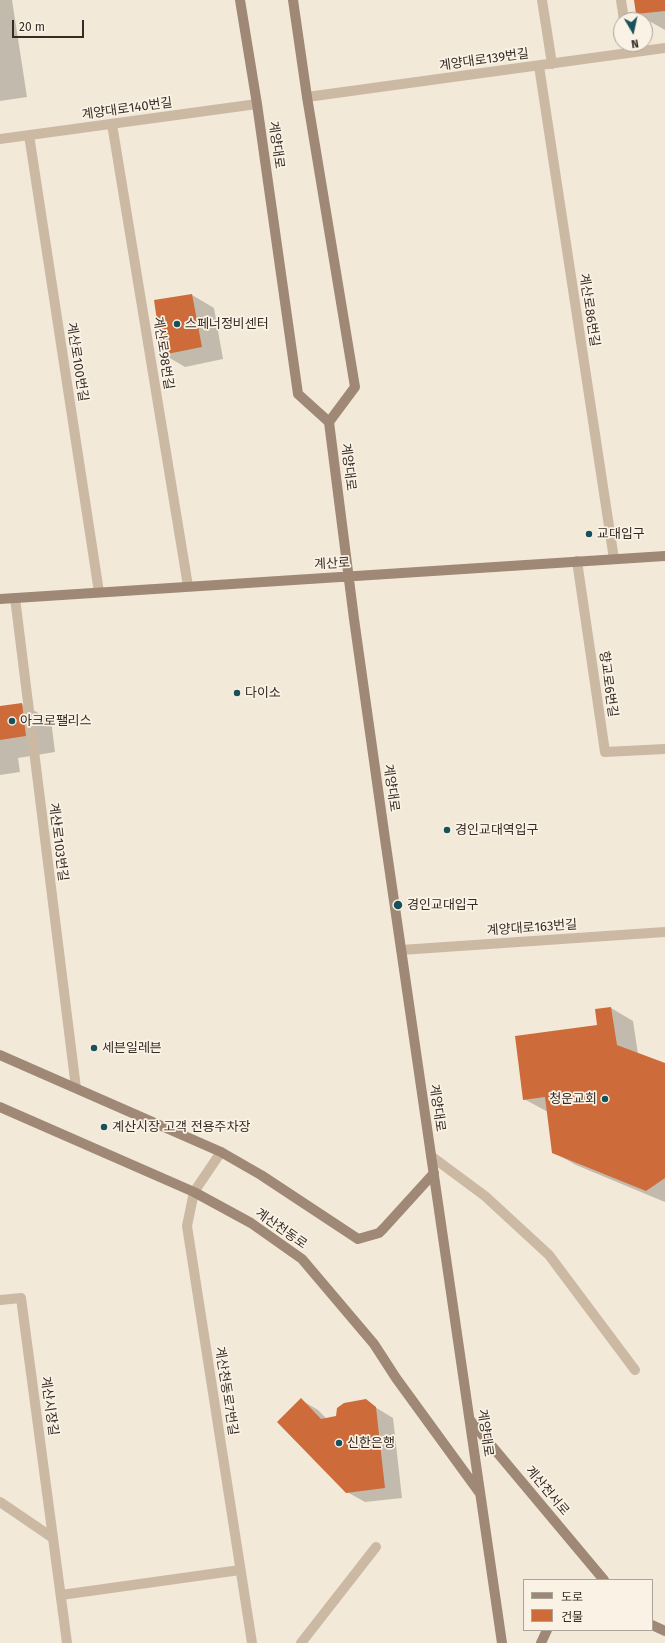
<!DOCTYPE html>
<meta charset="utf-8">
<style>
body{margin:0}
#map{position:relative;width:665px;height:1643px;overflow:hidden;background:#f3e9d8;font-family:"Fira Sans","Noto Sans KR",sans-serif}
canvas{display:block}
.legend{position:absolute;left:523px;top:1579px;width:130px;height:52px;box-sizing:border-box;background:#faf2e5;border:1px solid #aca399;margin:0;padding:5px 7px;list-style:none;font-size:12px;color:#362c26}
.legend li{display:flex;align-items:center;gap:8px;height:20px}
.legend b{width:20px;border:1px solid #aca399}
.north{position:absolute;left:613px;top:12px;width:40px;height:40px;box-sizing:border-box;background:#faf2e5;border:1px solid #aca399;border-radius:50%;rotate:171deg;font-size:11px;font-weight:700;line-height:16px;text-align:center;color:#362c26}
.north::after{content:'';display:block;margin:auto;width:14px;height:18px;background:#19515b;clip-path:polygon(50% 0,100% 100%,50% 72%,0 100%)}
.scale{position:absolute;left:12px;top:20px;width:72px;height:18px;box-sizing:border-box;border:2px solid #362c26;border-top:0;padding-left:5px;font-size:12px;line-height:14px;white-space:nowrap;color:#362c26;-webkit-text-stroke:3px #faf2e5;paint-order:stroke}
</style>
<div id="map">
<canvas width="665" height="1643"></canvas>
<ul class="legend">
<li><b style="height:5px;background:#9f8875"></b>도로</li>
<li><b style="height:11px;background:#ce6b3b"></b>건물</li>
</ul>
<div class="north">N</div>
<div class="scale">20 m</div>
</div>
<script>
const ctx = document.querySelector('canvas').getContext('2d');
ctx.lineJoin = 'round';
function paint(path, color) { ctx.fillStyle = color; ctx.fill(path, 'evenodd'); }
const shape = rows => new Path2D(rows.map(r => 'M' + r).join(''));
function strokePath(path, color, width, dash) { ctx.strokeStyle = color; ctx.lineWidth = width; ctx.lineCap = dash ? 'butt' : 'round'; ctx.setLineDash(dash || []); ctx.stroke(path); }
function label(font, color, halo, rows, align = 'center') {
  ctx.font = font + ' "Fira Sans","Noto Sans KR",sans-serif'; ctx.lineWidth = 3.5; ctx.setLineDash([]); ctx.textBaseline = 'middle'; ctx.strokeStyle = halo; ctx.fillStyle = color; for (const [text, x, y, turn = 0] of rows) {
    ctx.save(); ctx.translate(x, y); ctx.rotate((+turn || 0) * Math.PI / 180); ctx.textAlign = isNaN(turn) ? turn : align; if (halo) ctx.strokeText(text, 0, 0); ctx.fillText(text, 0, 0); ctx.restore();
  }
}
paint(shape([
 [0,0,12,0,27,97,0,101],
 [635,0,665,0,665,30,637,14],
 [192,295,214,308,223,359,185,367,163,354],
 [22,704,51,720,55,752,18,758,20,772,0,775,0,707],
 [611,1008,633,1021,638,1054,665,1064,665,1202,576,1165,553,1152,548,1112,524,1099,598,1025,596,1010],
 [301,1400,318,1410,327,1419,337,1417,365,1401,393,1418,402,1498,365,1502,347,1492]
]), '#0003');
paint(shape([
 [634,0,665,0,665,11,636,14],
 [192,294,202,347,162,355,154,300],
 [22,703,26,736,0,740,0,706],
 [611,1007,617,1045,665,1063,665,1178,646,1191,552,1153,545,1097,523,1100,515,1036,597,1025,595,1009],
 [301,1398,321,1419,336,1416,337,1408,344,1403,366,1399,376,1407,385,1488,346,1493,277,1422]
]), '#ce6b3b');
strokePath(shape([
 [621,0,624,20],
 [627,44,628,53],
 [0,1502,53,1538]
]), '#ccb9a4', 10);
strokePath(shape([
 [542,0,552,64],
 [539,66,614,559],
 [307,97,665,48],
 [112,124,188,586],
 [29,135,99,592],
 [0,139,257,104],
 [577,561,605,752,665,749],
 [15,598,76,1088],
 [401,950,665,932],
 [221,1152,194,1192,187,1226,252,1643],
 [431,1156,485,1196,549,1255,635,1370],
 [0,1300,21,1298,67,1643],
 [61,1595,240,1570],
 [301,1643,376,1547]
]), '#ccb9a4', 10);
strokePath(shape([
 [240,0,257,104,298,394,329,422,354,619,385,839,502,1643],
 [293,0,307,97,355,387,329,422],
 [0,599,665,556],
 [0,1055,221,1152,261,1175,358,1239,379,1233,384,1228,434,1173],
 [0,1107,194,1192,251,1223,302,1259,374,1344,396,1378,479,1492],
 [470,1420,604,1580],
 [652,1625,665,1631],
 [541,1643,547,1630]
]), '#9f8875', 10);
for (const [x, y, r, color] of [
 [177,324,4,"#19515b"],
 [589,534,4,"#19515b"],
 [237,693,4,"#19515b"],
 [12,721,4,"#19515b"],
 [447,830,4,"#19515b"],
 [398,905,5,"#19515b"],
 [94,1048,4,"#19515b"],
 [605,1099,4,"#19515b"],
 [104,1127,4,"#19515b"],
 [339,1443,4,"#19515b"]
]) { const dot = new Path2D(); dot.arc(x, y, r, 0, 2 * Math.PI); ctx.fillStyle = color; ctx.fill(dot); strokePath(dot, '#faf2e5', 1.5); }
label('13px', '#362c26', '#faf2e5', [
 ["계양대로139번길",484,60,-8],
 ["계양대로140번길",127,109,-8],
 ["계양대로",276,145,82],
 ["계산로86번길",589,310,81],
 ["계산로98번길",163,353,81],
 ["계산로100번길",77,362,81],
 ["계양대로",348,467,83],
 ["계산로",332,564,-3],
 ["향교로6번길",608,684,82],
 ["계양대로",391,788,82],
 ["계산로103번길",58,842,83],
 ["계양대로163번길",532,928,-4],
 ["계양대로",437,1108,82],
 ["계산천동로",281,1229,35],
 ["계산천동로7번길",226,1391,81],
 ["계산시장길",49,1406,82],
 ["계양대로",485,1433,82],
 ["계산천서로",547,1491,50]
]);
label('13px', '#362c26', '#faf2e5', [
 ["스페너정비센터",185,324],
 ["교대입구",597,534],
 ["다이소",245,693],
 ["아크로팰리스",20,721],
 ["경인교대역입구",455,830],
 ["경인교대입구",407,905],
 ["세븐일레븐",102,1048],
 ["청운교회",597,1099,"right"],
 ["계산시장 고객 전용주차장",112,1127],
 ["신한은행",347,1443]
], 'left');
</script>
